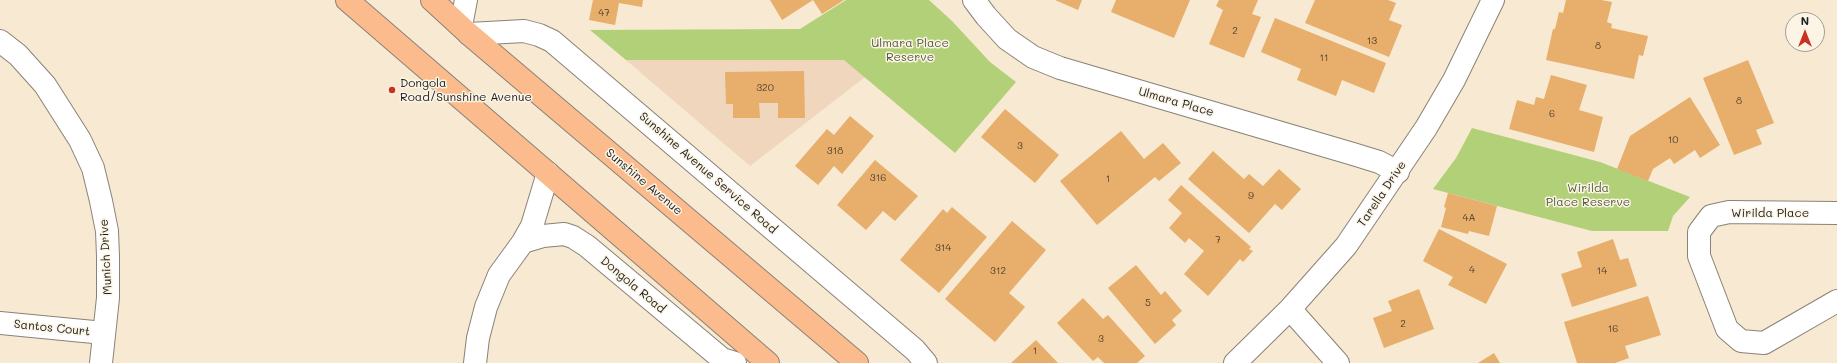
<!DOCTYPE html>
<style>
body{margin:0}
#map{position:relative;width:1837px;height:363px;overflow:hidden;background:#f7e9d2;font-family:Mali,sans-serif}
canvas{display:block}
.north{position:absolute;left:1785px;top:12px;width:40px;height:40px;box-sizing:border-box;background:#fcf5e5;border:1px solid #a29e95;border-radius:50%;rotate:0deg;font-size:11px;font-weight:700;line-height:16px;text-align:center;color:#1c1c1c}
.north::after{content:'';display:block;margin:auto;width:14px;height:18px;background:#c8321e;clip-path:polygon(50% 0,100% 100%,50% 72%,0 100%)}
</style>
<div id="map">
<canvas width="1837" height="363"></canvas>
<div class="north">N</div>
</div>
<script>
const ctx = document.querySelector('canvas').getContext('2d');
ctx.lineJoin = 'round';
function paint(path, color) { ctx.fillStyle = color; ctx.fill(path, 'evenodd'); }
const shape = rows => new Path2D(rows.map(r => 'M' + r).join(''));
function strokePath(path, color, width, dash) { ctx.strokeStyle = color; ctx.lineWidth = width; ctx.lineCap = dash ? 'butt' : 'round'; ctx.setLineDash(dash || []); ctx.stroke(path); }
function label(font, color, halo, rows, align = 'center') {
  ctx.font = font + ' Mali,sans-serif'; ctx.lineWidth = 3; ctx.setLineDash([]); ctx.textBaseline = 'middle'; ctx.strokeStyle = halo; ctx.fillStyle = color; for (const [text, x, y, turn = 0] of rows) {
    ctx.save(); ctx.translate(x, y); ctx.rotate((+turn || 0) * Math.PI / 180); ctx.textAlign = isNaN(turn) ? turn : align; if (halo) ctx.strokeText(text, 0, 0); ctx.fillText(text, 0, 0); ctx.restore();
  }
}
paint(shape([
 [626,60,844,60,865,77,750,166]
]), '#efd6bc');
paint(shape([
 [846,0,929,0,952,21,990,62,1016,82,955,153,844,60,626,60,590,30,800,29],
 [1472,128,1600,162,1690,197,1673,216,1668,231,1592,231,1433,189,1456,158]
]), '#b2d077');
paint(shape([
 [593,0,643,0,642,7,619,3,615,25,589,20],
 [770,0,844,0,822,14,813,0,782,20],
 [1055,0,1082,0,1078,10],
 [1116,0,1190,0,1174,38,1111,12],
 [1219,0,1258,0,1252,14,1261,17,1244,58,1209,44,1223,10,1216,6],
 [1315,0,1388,0,1396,3,1389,20,1402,25,1389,57,1305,23],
 [1566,0,1601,0,1612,2,1607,22,1612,24,1611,28,1648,36,1643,56,1639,55,1634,79,1546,60,1553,29,1555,29,1559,12,1563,13],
 [1275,18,1386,63,1374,93,1342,80,1336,96,1297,80,1301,69,1261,52],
 [1748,60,1774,123,1756,130,1762,144,1734,155,1703,78],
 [804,71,805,118,778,118,778,103,759,103,760,118,733,118,733,104,726,104,725,72],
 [1551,75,1587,85,1579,110,1603,117,1594,152,1509,129,1517,100,1534,105,1536,97,1544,99],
 [1690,97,1720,145,1700,158,1695,150,1674,164,1670,158,1653,169,1648,181,1617,169,1630,136],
 [1005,109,1059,155,1035,183,981,137],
 [850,116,874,136,842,174,834,166,818,185,795,166,827,129,834,135],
 [1121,131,1144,159,1163,143,1181,163,1159,181,1155,177,1097,225,1060,181],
 [1213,151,1244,179,1249,174,1263,186,1279,169,1301,189,1282,210,1275,204,1249,233,1188,179],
 [875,160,918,196,895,221,883,211,866,230,837,205],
 [1181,185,1251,247,1249,249,1253,251,1243,262,1240,259,1208,296,1184,274,1204,251,1189,238,1185,243,1169,228,1182,213,1168,200],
 [1448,193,1497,206,1489,236,1469,231,1468,234,1441,227,1446,208,1444,207],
 [952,207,987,237,939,293,900,260,943,209,947,213],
 [1012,221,1046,250,1009,293,1025,307,995,342,945,299],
 [1439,229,1507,264,1486,304,1448,285,1453,277,1423,261],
 [1613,239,1620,260,1628,258,1637,286,1572,307,1561,274,1582,267,1577,252],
 [1136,265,1161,295,1165,291,1182,311,1172,320,1176,325,1155,344,1108,288],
 [1419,289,1434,329,1384,348,1373,318,1392,311,1388,301],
 [1648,296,1661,335,1625,346,1629,358,1615,363,1577,363,1564,322],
 [1083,298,1103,319,1108,315,1145,356,1137,363,1104,363,1098,357,1093,361,1057,323],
 [1036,340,1058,363,1011,363],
 [1494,353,1500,363,1478,363]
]), '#e7ae6c');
const minor = shape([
 [974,0,986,16,1007,39,1033,57,1060,68,1353,154,1379,162,1398,172],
 [461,26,466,0],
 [469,34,524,31,539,35,552,41,915,350,926,363],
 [0,41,18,55,45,85,80,140,93,168,101,201,107,231,108,256,108,298,101,363],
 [1837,213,1729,212,1711,216,1699,232,1699,256,1727,329,1741,341,1764,343,1837,301],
 [523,242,543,236,564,234,573,237,587,246,722,359,735,363],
 [1290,309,1338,363],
 [0,323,104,333],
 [475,363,478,338,486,307,499,275,523,242,532,226,548,173],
 [1235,363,1290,309,1346,246,1426,128,1454,80,1493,0]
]);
const primary = shape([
 [347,0,768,363],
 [432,0,469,34,857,363]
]);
strokePath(minor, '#8a8277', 24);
strokePath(primary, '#8a8277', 24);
strokePath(minor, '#fff', 22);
strokePath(primary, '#fbbb8c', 22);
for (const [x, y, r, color] of [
 [392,90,4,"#c8321e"]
]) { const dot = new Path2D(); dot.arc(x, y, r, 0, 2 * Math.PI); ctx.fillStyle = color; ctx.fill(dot); strokePath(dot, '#fcf5e5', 1.5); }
label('10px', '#4f4030', null, [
 ["47",604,13],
 ["2",1235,31],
 ["13",1372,41],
 ["8",1598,46],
 ["11",1324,58],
 ["320",765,88],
 ["8",1739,101],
 ["6",1552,114],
 ["10",1673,140],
 ["3",1020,146],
 ["318",835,151],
 ["316",878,178],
 ["1",1108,179],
 ["9",1251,196],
 ["4A",1469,218],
 ["7",1218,240],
 ["314",943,248],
 ["4",1472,270],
 ["312",998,271],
 ["14",1602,271],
 ["5",1148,303],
 ["2",1403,324],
 ["16",1613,329],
 ["3",1101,339],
 ["1",1035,351]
]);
label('12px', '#505b3c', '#fcf5e5', [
 ["Ulmara Place",910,43],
 ["Reserve",910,57],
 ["Wirilda",1588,188],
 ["Place Reserve",1588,202]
]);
label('12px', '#1c1c1c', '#fcf5e5', [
 ["Dongola",400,83],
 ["Road/Sunshine Avenue",400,97]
], 'left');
label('12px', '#1c1c1c', '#fcf5e5', [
 ["Ulmara Place",1176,102,16],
 ["Sunshine Avenue Service Road",708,173,41],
 ["Sunshine Avenue",644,182,40],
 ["Tarella Drive",1382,194,-56],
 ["Wirilda Place",1770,213],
 ["Munich Drive",106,257,-93],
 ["Dongola Road",633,285,40],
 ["Santos Court",52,328,6]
]);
</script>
